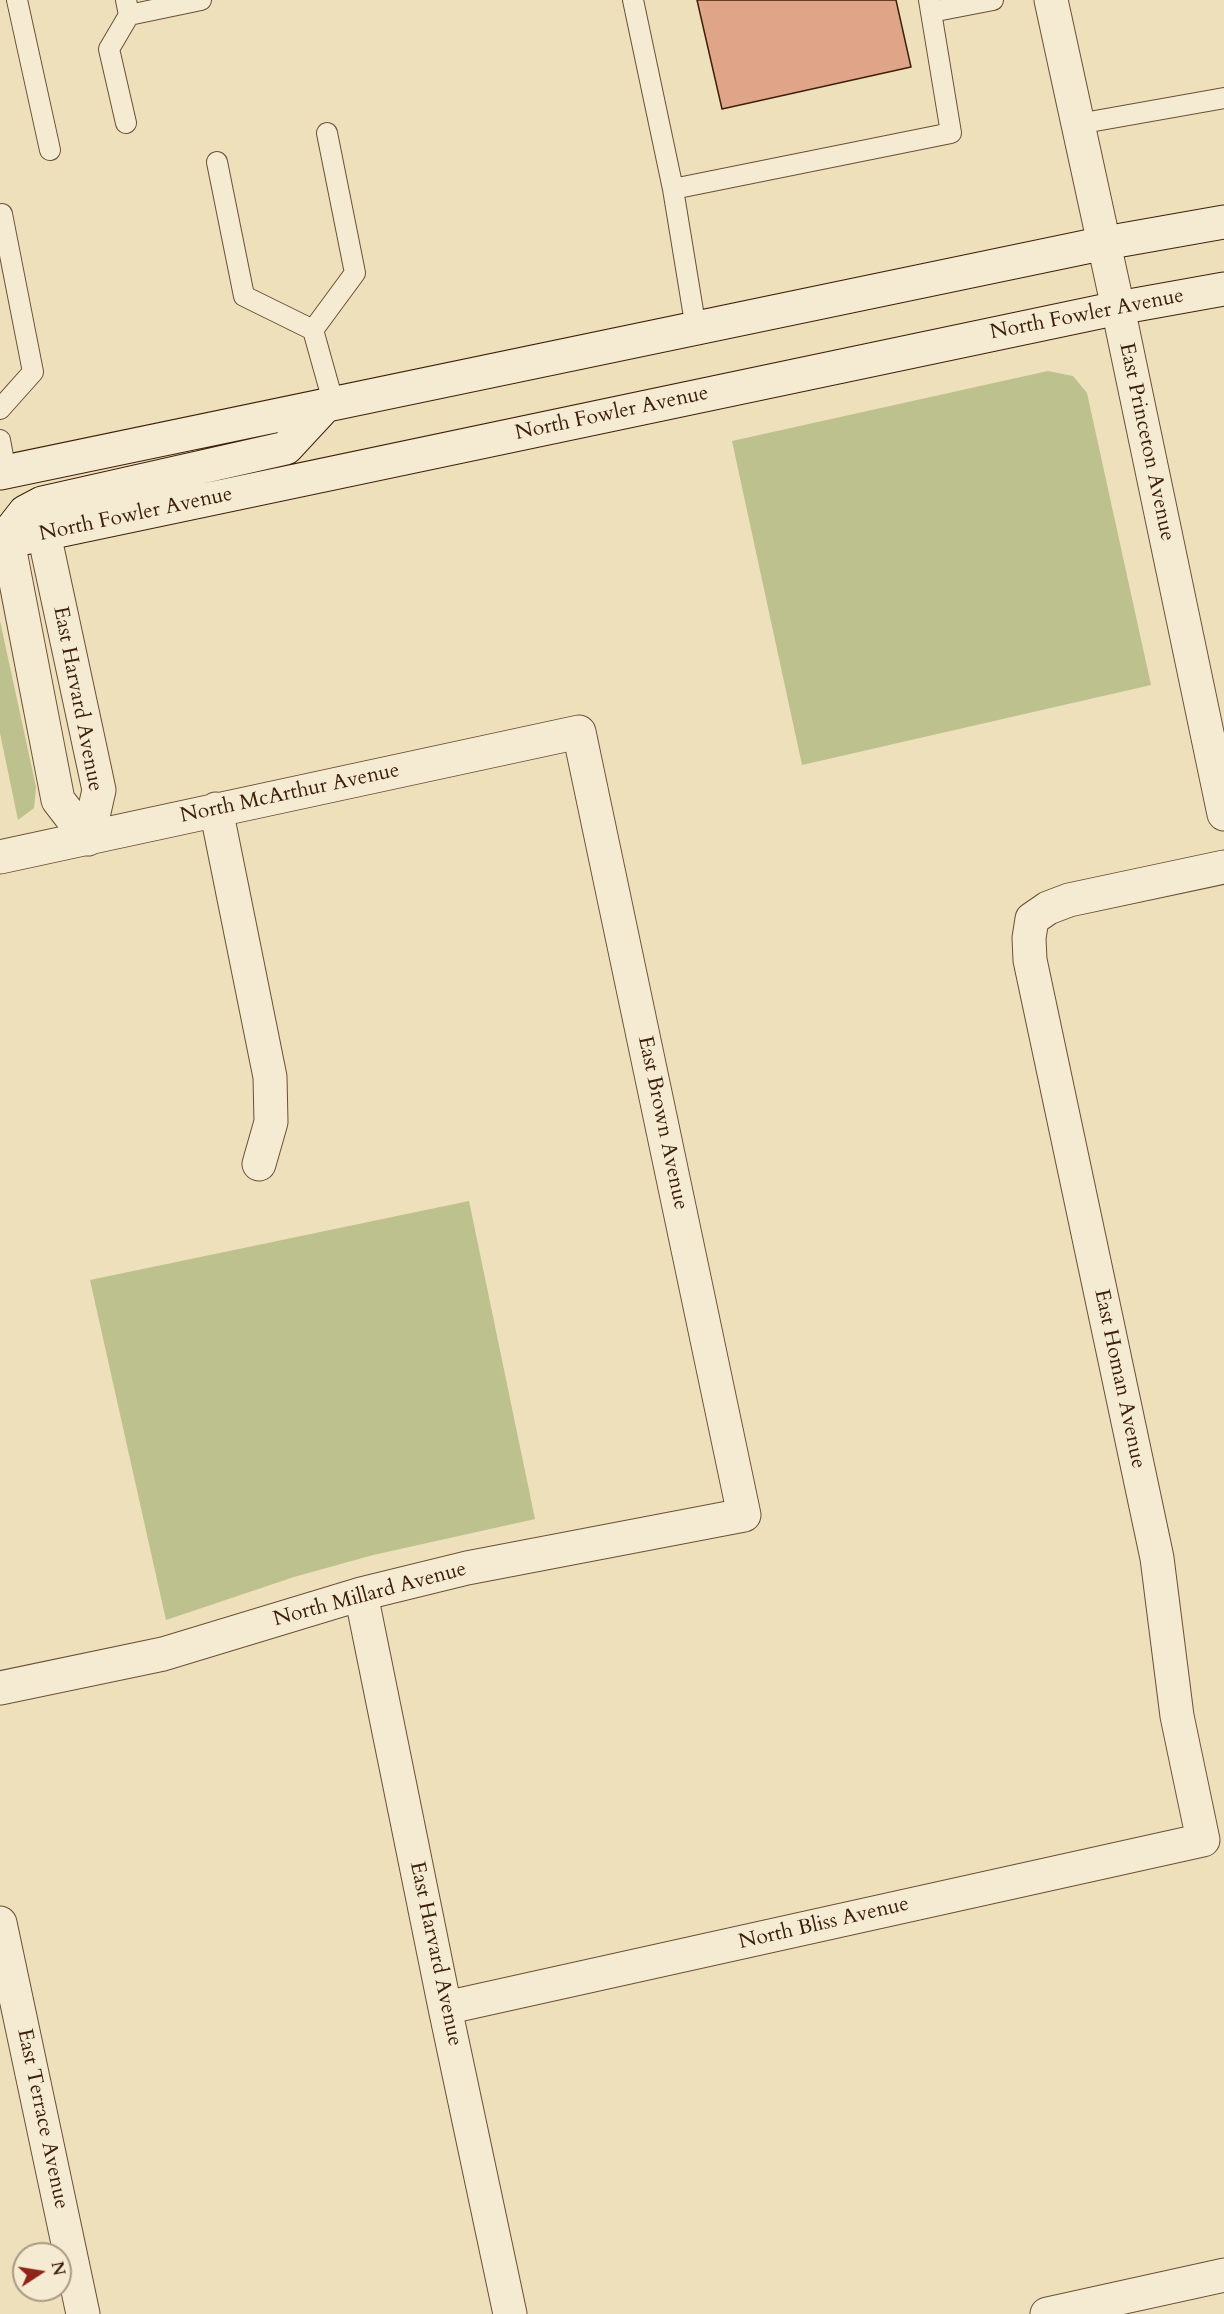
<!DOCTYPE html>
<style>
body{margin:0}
#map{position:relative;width:1224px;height:2314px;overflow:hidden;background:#eee0ba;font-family:Cardo,serif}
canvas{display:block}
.north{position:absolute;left:12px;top:2242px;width:60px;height:60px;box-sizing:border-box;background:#f4ebd2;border:2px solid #ab9a82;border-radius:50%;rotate:78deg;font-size:16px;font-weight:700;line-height:24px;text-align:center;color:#3e200a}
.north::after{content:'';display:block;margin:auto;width:21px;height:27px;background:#8f2418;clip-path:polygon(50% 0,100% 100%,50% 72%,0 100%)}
</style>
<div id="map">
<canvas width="1224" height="2314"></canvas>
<div class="north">N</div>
</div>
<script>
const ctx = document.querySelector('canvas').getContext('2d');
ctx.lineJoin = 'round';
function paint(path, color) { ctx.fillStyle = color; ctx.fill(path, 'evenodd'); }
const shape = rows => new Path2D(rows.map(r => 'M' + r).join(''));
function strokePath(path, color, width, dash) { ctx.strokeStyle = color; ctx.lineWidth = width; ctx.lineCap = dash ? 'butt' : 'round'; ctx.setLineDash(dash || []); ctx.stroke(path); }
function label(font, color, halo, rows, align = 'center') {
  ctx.font = font + ' Cardo,serif'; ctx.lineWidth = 4.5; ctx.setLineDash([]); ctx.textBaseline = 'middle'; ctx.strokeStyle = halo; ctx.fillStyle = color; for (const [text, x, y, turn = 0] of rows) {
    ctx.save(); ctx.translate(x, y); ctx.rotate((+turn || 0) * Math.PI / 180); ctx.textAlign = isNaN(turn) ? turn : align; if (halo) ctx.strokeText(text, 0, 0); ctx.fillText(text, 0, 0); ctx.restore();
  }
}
paint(shape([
 [1048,371,1073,376,1087,393,1151,685,802,765,732,441],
 [0,621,36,787,34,808,18,820,0,733],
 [469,1201,535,1519,373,1555,294,1577,166,1620,90,1280]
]), '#bcc18d');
const building = shape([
 [697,0,896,0,911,67,722,109,697,0]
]);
paint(building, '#e0a489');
strokePath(building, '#3e200a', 1.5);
const service = shape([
 [17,0,50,150],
 [126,0,129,15,109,49,126,123],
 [633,0,673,189,696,329],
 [931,12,993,0],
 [129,15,201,0],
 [1078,124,1224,98],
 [327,133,355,273,313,330,334,405],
 [217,162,244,296,313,330],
 [673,189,951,133,929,0],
 [0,409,33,372,2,214],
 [0,440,6,472]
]);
const minor = shape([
 [1051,0,1118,308,1224,814],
 [44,534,99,790,88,839],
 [8,541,58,800,88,839],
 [216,809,270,1077,271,1122,259,1164],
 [0,857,579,732,744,1515,467,1568,361,1594,163,1654,0,1688],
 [361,1594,445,2008,510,2314],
 [0,1923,83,2314],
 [445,2008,1203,1840,1177,1716,1157,1558,1030,960,1029,938,1032,919,1048,908,1069,900,1224,867],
 [1047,2314,1224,2275]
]);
const secondary = shape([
 [0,473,1105,243,1224,222],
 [8,541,14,526,25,512,42,503,286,448,324,407],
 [0,543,1118,308,1224,289]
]);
strokePath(service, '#6a5036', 22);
strokePath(minor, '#6a5036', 35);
strokePath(secondary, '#3e200a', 35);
strokePath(service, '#f4ebd2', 20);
strokePath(minor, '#f4ebd2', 33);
strokePath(secondary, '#f4ebd2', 33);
label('21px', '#3e200a', '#f4ebd2', [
 ["North Fowler Avenue",1087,315,-11],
 ["North Fowler Avenue",612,414,-12],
 ["East Princeton Avenue",1146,442,78],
 ["North Fowler Avenue",136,515,-12],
 ["East Harvard Avenue",77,699,79],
 ["North McArthur Avenue",290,794,-12],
 ["East Brown Avenue",662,1123,78],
 ["East Homan Avenue",1119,1379,78],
 ["North Millard Avenue",370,1595,-15],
 ["North Bliss Avenue",824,1924,-13],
 ["East Harvard Avenue",435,1954,78],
 ["East Terrace Avenue",42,2119,78]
]);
</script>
